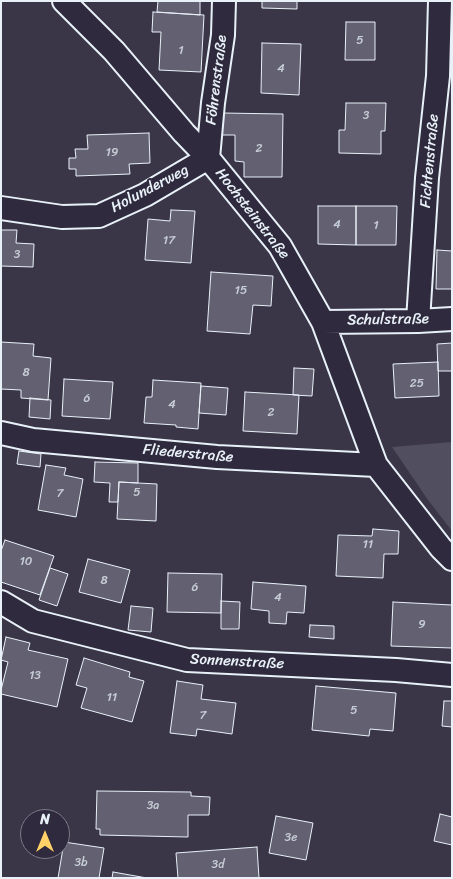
<!DOCTYPE html>
<meta charset="utf-8">
<style>
body{margin:0}
#map{position:relative;width:453px;height:879px;overflow:hidden;background:#3a3648;font-family:Sriracha,sans-serif}
canvas{display:block}
.frame{position:absolute;inset:0;border:2px solid #e8f1f8;pointer-events:none}
.north{position:absolute;left:20px;top:809px;width:50px;height:50px;box-sizing:border-box;background:#2f2a3d;border:1px solid #797a88;border-radius:50%;rotate:0deg;font-size:14px;font-weight:700;line-height:20px;text-align:center;color:#e8f1f8}
.north::after{content:'';display:block;margin:auto;width:18px;height:22px;background:#ffd166;clip-path:polygon(50% 0,100% 100%,50% 72%,0 100%)}
</style>
<div id="map">
<canvas width="453" height="879"></canvas>
<div class="frame"></div>
<div class="north">N</div>
</div>
<script>
const ctx = document.querySelector('canvas').getContext('2d');
ctx.lineJoin = 'round';
function paint(path, color) { ctx.fillStyle = color; ctx.fill(path, 'evenodd'); }
const shape = rows => new Path2D(rows.map(r => 'M' + r).join(''));
function strokePath(path, color, width, dash) { ctx.strokeStyle = color; ctx.lineWidth = width; ctx.lineCap = dash ? 'butt' : 'round'; ctx.setLineDash(dash || []); ctx.stroke(path); }
function label(font, color, halo, rows, align = 'center') {
  ctx.font = font + ' Sriracha,sans-serif'; ctx.lineWidth = 4; ctx.setLineDash([]); ctx.textBaseline = 'middle'; ctx.strokeStyle = halo; ctx.fillStyle = color; for (const [text, x, y, turn = 0] of rows) {
    ctx.save(); ctx.translate(x, y); ctx.rotate((+turn || 0) * Math.PI / 180); ctx.textAlign = isNaN(turn) ? turn : align; if (halo) ctx.strokeText(text, 0, 0); ctx.fillText(text, 0, 0); ctx.restore();
  }
}
paint(shape([
 [452,442,452,531,428,500,392,447]
]), '#504e5f');
const building = shape([
 [158,1,200,1,200,15,157,12,158,1],
 [262,1,297,1,297,9,262,8,262,1],
 [153,12,204,15,201,72,159,70,161,32,152,32,153,12],
 [346,22,375,22,375,60,345,60,346,22],
 [262,43,301,44,299,95,261,93,262,43],
 [346,103,386,103,385,131,381,131,381,154,339,153,339,130,345,130,346,103],
 [222,113,283,114,282,177,244,177,244,162,235,161,235,135,222,135,222,113],
 [149,133,150,163,129,164,130,174,76,176,76,169,69,169,69,158,76,158,75,149,88,149,87,135,149,133],
 [318,206,356,206,356,245,318,244,318,206],
 [356,206,397,206,396,245,356,245,356,206],
 [171,210,195,211,191,263,145,260,148,219,170,221,171,210],
 [1,230,17,230,16,243,34,244,33,267,1,266,1,230],
 [437,250,452,251,452,289,436,289,437,250],
 [211,272,273,276,271,306,253,305,250,334,207,331,211,272],
 [1,342,34,344,33,356,51,358,48,400,21,398,21,390,1,389,1,342],
 [452,343,452,371,438,371,437,344,452,343],
 [438,362,439,396,395,398,393,364,438,362],
 [294,368,314,369,312,396,293,395,294,368],
 [64,379,113,382,110,419,62,416,64,379],
 [153,380,201,383,198,429,176,427,176,425,144,423,146,397,152,397,153,380],
 [201,386,228,388,226,415,199,413,201,386],
 [245,392,299,395,297,434,243,431,245,392],
 [30,398,51,400,50,419,29,417,30,398],
 [19,451,41,454,40,467,17,464,19,451],
 [95,462,138,463,138,483,119,482,118,502,109,502,110,483,94,482,95,462],
 [46,465,66,468,64,475,83,479,76,517,38,510,46,465],
 [119,482,157,484,156,521,117,519,119,482],
 [373,529,399,531,398,554,384,554,383,578,336,576,338,535,372,536,373,529],
 [5,540,54,556,40,595,1,582,1,551,5,540],
 [88,559,130,570,121,603,79,592,88,559],
 [50,568,68,574,57,606,39,600,50,568],
 [168,573,222,574,221,613,167,612,168,573],
 [253,582,306,586,304,613,287,612,286,624,269,623,269,611,251,609,253,582],
 [221,601,240,602,239,629,221,629,221,601],
 [393,602,452,605,452,648,391,646,393,602],
 [131,606,153,608,151,632,128,630,131,606],
 [310,625,334,626,334,639,309,637,310,625],
 [6,637,30,643,28,650,68,659,57,707,1,694,1,690,8,662,1,660,6,637],
 [84,658,130,672,129,677,144,681,132,722,81,708,87,688,76,685,84,658],
 [177,681,203,685,201,699,236,703,232,734,197,729,196,736,170,733,177,681],
 [316,686,396,693,393,731,370,729,369,736,312,730,316,686],
 [444,701,452,701,452,727,442,726,444,701],
 [97,791,191,792,191,796,210,797,209,815,188,815,188,837,100,835,100,829,96,829,97,791],
 [440,814,452,817,452,845,434,841,440,814],
 [276,816,313,823,306,860,269,853,276,816],
 [64,842,104,848,99,878,58,878,64,842],
 [257,847,259,878,178,878,176,853,257,847],
 [113,872,147,878,112,878,113,872]
]);
paint(building, '#636171');
strokePath(building, '#e8f1f8', 1);
const minor = shape([
 [64,1,114,51,184,133,208,158,280,246,323,322,376,465,441,548,452,559],
 [1,208,62,217,99,216,145,195,208,158,213,103,223,35,224,1],
 [418,321,427,178,438,76,440,1],
 [323,322,418,321,452,319],
 [1,433,33,440,217,457,376,465],
 [1,602,33,621,187,660,396,670,452,675]
]);
strokePath(minor, '#e8f1f8', 26);
strokePath(minor, '#2f2a3d', 22);
label('12px', '#c7cdd6', null, [
 ["5",360,41],
 ["1",181,51],
 ["4",281,69],
 ["3",366,116],
 ["2",259,149],
 ["19",112,153],
 ["4",337,225],
 ["1",376,226],
 ["17",169,241],
 ["3",17,255],
 ["15",241,291],
 ["8",26,373],
 ["25",417,384],
 ["6",87,399],
 ["4",172,405],
 ["2",271,413],
 ["5",137,493],
 ["7",60,494],
 ["11",368,545],
 ["10",26,562],
 ["8",104,581],
 ["6",195,588],
 ["4",278,598],
 ["9",422,625],
 ["13",35,676],
 ["11",112,698],
 ["5",354,711],
 ["7",203,716],
 ["3a",153,806],
 ["3e",291,838],
 ["3b",81,863],
 ["3d",218,865]
]);
label('15px', '#e8f1f8', '#2f2a3d', [
 ["Föhrenstraße",217,80,-83],
 ["Fichtenstraße",430,161,-85],
 ["Holunderweg",150,189,-28],
 ["Hochsteinstraße",252,214,52],
 ["Schulstraße",388,320,-1],
 ["Fliederstraße",188,454,5],
 ["Sonnenstraße",237,662,3]
]);
</script>
